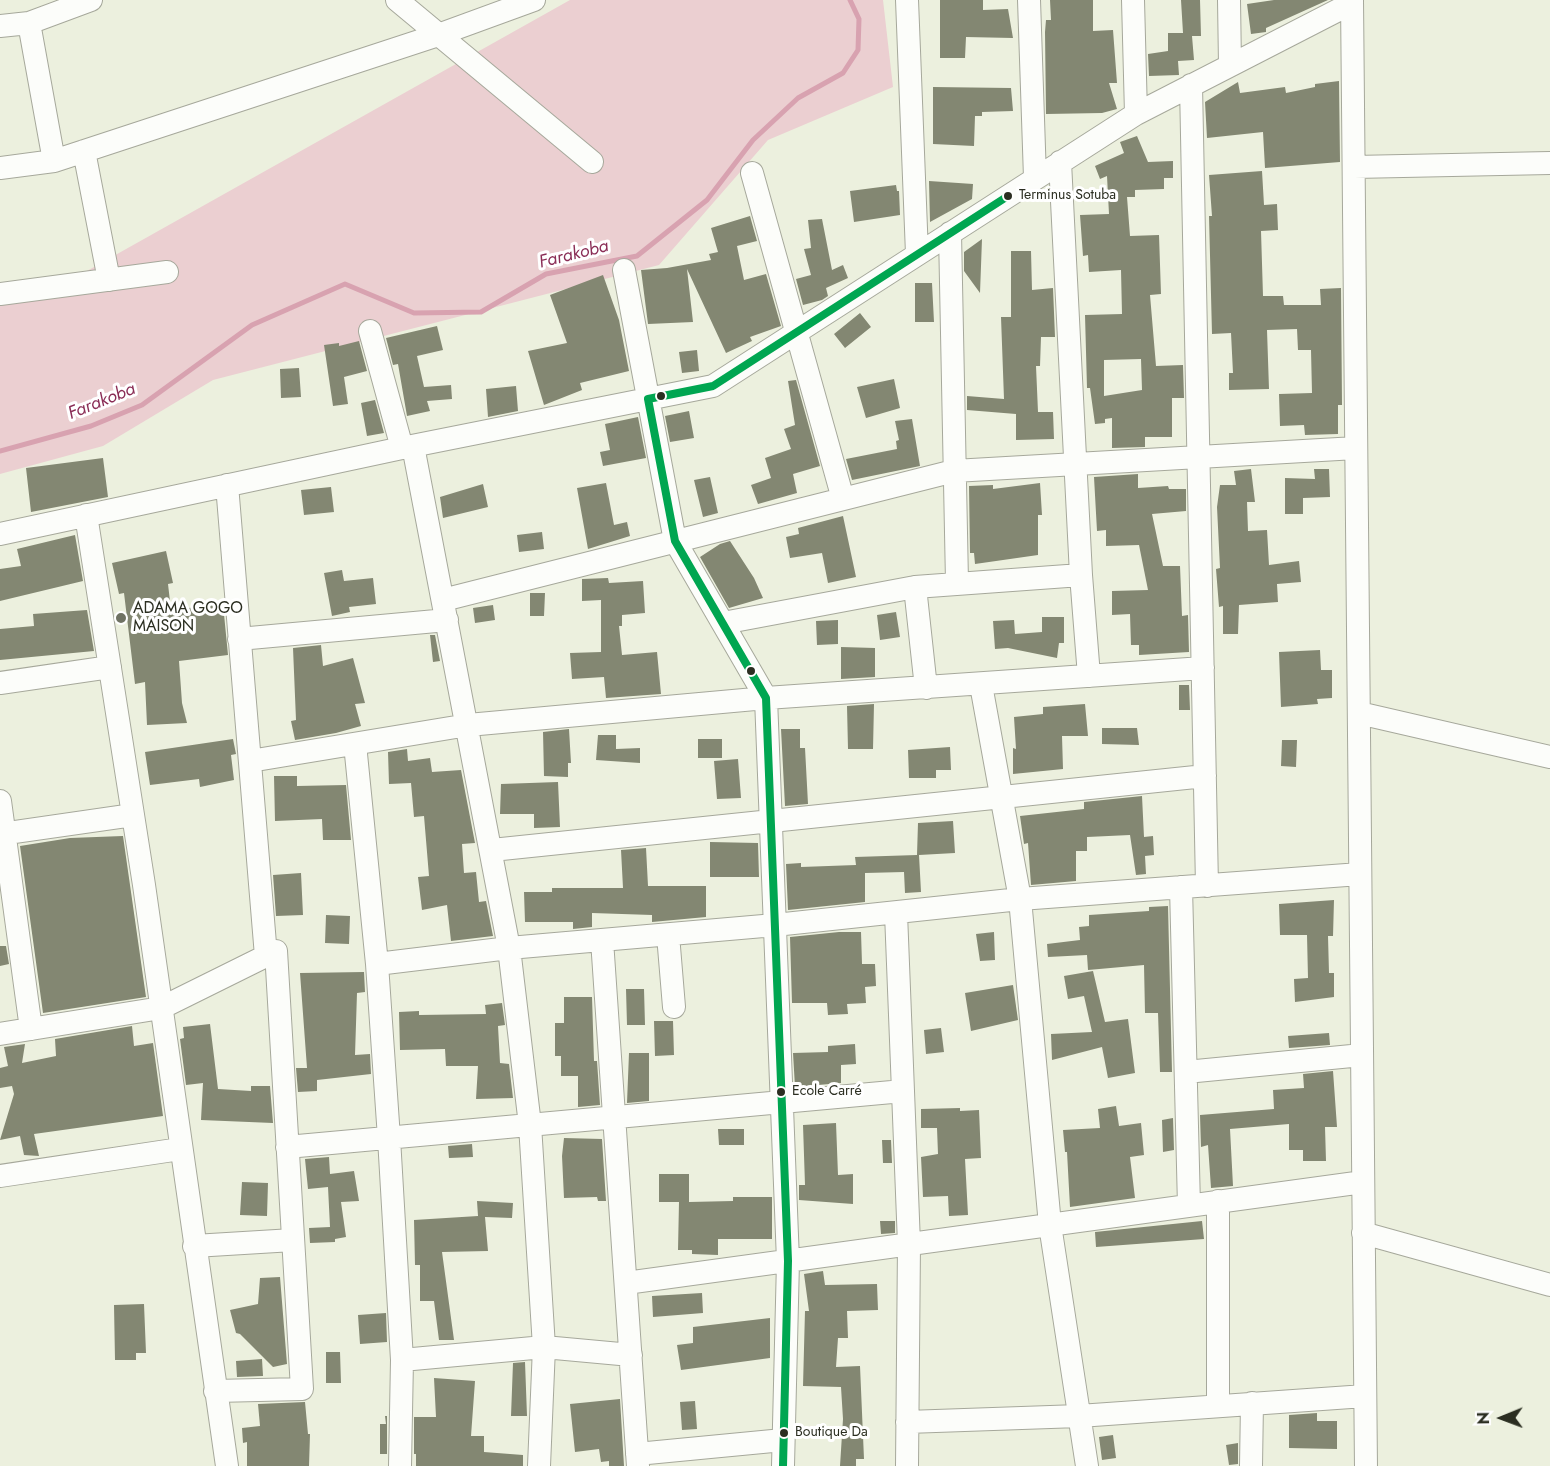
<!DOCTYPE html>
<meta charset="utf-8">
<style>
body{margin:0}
#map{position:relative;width:1550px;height:1466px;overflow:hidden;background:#ecf0de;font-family:Jost,sans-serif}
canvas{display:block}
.north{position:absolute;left:1472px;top:1388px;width:60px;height:60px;-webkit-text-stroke:4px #fff;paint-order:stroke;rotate:269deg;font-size:16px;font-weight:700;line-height:24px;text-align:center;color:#2b2e21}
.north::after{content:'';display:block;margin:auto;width:21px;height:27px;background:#2b2e21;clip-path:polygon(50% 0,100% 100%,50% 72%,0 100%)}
</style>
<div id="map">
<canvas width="1550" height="1466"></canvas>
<div class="north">N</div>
</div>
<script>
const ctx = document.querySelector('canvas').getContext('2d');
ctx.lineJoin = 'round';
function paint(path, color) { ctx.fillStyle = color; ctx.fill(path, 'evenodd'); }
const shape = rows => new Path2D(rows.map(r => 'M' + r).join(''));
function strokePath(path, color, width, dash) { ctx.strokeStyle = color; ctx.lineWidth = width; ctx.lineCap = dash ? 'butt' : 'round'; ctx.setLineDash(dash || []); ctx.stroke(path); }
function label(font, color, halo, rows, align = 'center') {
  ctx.font = font + ' Jost,sans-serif'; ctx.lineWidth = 6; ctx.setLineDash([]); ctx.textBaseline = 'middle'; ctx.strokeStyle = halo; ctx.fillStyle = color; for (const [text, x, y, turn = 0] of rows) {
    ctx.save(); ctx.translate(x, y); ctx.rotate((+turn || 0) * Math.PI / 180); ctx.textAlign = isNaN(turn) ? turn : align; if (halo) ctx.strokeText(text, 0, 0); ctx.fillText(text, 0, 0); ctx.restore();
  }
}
paint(shape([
 [570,0,883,0,893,87,768,140,659,265,213,380,103,446,0,474,0,296,53,290]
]), '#ebcfd1');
strokePath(shape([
 [0,451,91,426,142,405,252,325,345,284,414,313,481,312,546,274,637,256,707,200,753,140,798,98,843,73,858,50,859,19,850,0]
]), '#d8a2b0', 5);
paint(shape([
 [940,0,983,0,983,10,1008,9,1013,38,966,37,965,58,940,58],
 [1050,0,1093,0,1093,31,1113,30,1117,83,1109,83,1117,109,1102,113,1046,114,1045,32,1046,20,1051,20],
 [1181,0,1200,0,1201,36,1192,36,1194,60,1178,61,1179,75,1149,76,1148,54,1168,51,1168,33,1183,33],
 [1274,0,1328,0,1266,28,1266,32,1251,34,1247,4],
 [1339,81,1340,162,1265,168,1263,132,1207,138,1205,102,1238,82,1240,93,1285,87,1286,93,1315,87,1315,84],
 [933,87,1011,88,1013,111,982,112,982,116,975,116,974,146,933,144],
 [1137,136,1148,162,1173,161,1173,178,1164,178,1164,189,1135,190,1135,197,1127,197,1130,236,1159,235,1161,294,1150,295,1156,366,1183,365,1184,398,1172,398,1172,437,1145,437,1145,447,1112,448,1112,418,1105,419,1105,423,1095,424,1090,388,1087,388,1085,315,1122,314,1121,270,1089,272,1088,255,1083,256,1080,215,1109,214,1107,176,1100,179,1095,166,1124,153,1120,142],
 [1141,359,1142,390,1104,396,1104,360],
 [1262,171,1264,205,1277,204,1278,230,1261,231,1263,296,1283,296,1284,305,1321,305,1320,289,1341,288,1342,405,1338,405,1338,434,1305,435,1304,425,1280,426,1279,394,1312,393,1311,350,1298,350,1297,329,1267,330,1269,389,1229,390,1229,373,1233,373,1231,333,1212,334,1209,216,1212,216,1209,175],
 [929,181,973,184,972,199,930,222],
 [896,185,897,191,899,191,900,215,854,222,850,191],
 [750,216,757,241,737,246,744,280,766,274,781,326,750,337,752,341,726,353,687,269,693,322,648,324,641,270,667,268,711,260,709,254,718,252,711,228],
 [822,219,832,270,843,265,848,278,826,288,828,296,822,300,803,305,796,279,811,275,804,249,811,248,808,220],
 [982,239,980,293,964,271,964,252],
 [1011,251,1031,251,1032,290,1053,288,1055,337,1041,337,1040,366,1036,366,1038,412,1053,412,1054,439,1016,440,1016,414,967,410,967,396,1004,399,1001,317,1011,317],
 [603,275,619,320,629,371,580,383,582,390,544,405,528,351,567,343,550,295],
 [915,283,932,283,934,322,915,322],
 [860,313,871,327,845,348,834,334],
 [437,326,443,350,417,356,424,387,451,385,452,399,427,401,430,411,407,416,398,364,393,365,386,338],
 [359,341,367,371,344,377,348,404,333,406,324,345,339,343,339,346],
 [697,350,699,371,682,373,679,352],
 [299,368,301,397,281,398,280,369],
 [894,379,900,408,866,418,857,387],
 [796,380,820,466,793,474,797,493,758,504,751,485,771,478,765,458,791,449,784,429,795,425,788,381],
 [516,386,518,411,488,417,486,389],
 [375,400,384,433,367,436,361,403],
 [689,411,694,438,670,442,665,416],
 [638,417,646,458,603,466,600,452,610,450,605,424],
 [912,419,920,466,852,480,846,459,897,449,896,441,899,440,895,421],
 [103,458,108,497,31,512,26,468],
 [1251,469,1255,502,1247,502,1248,531,1267,530,1269,565,1299,561,1301,582,1277,584,1278,602,1239,605,1238,634,1223,634,1223,606,1219,607,1216,569,1220,568,1217,507,1220,485,1236,485,1234,471],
 [1314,469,1329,469,1330,497,1303,498,1303,514,1285,514,1285,478,1315,479],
 [1138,474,1138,488,1168,486,1169,489,1186,489,1186,511,1152,514,1163,566,1180,566,1182,616,1188,615,1189,652,1139,655,1139,645,1131,645,1130,614,1112,615,1112,591,1148,590,1139,545,1106,546,1106,530,1097,531,1094,477],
 [710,477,718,513,703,517,694,480],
 [606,483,614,525,627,522,630,536,588,549,577,488],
 [1040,483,1042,515,1038,515,1038,555,975,564,974,553,970,553,969,486,993,485,993,489],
 [483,484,488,507,443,518,440,497],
 [331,487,334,512,304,515,301,490],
 [843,516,856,577,828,583,822,553,790,558,786,537,799,534,798,528],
 [542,532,544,549,519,552,517,535],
 [75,535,83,581,0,601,0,569,21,566,17,549],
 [730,541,754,578,763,598,729,608,700,557,720,544],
 [166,551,173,583,168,584,171,610,223,604,228,655,179,661,182,703,187,723,147,725,145,682,135,684,124,593,119,594,112,563],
 [342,570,344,581,373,578,376,604,349,607,350,612,332,616,324,573],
 [608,578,609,583,643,581,645,613,622,615,622,626,619,626,622,655,657,652,661,694,606,698,604,677,572,679,570,653,601,652,601,600,582,601,582,579],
 [530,593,545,593,544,616,530,616],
 [493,605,495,620,475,623,473,608],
 [87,610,94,651,0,660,0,629,34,626,33,614],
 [896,612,900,637,880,640,877,615],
 [1042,617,1064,617,1064,643,1059,643,1057,658,1008,648,995,649,993,621,1014,620,1015,634,1042,632],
 [838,620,838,644,817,645,816,621],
 [430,635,435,635,440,661,433,662],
 [321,645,323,666,353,658,365,703,355,704,361,726,336,733,295,740,291,721,296,720,293,648],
 [841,647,875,648,875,677,841,679],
 [1320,650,1321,670,1332,670,1332,698,1317,699,1318,704,1281,707,1279,652],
 [1179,685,1189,685,1190,710,1179,710],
 [874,704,873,749,848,749,847,706],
 [1085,704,1088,736,1062,736,1063,769,1013,774,1013,748,1016,749,1014,717,1043,714,1043,707],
 [1102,728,1137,728,1139,745,1102,744],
 [569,729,571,763,568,763,568,777,544,776,543,732],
 [781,729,800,729,800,748,805,748,808,804,785,806],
 [598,735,616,735,616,749,640,748,640,763,596,760],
 [233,739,236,754,231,755,234,780,200,787,199,779,150,785,145,752],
 [698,739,722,739,722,758,698,758],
 [1282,740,1297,740,1296,767,1281,766],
 [950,747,951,770,936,770,936,778,909,778,908,750],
 [407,749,408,761,430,758,432,772,461,770,475,843,462,844,464,873,476,872,479,902,486,901,493,936,451,941,447,905,422,910,418,877,429,876,424,816,414,817,411,783,389,784,388,752],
 [738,759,741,798,717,799,714,761],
 [274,776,297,776,297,786,346,785,351,840,323,840,322,819,275,821],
 [558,782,560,827,534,828,534,814,500,814,501,784],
 [1142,796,1144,837,1153,836,1154,855,1145,856,1146,874,1136,875,1130,835,1087,837,1087,851,1076,851,1076,881,1031,885,1028,843,1024,844,1020,816,1084,809,1084,802],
 [953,821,955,853,919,855,921,892,905,893,904,872,865,873,865,902,788,910,786,864,801,863,801,867,856,865,855,857,917,855,918,823],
 [123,836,146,997,43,1013,20,846,70,838],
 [710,842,758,843,759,877,710,877],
 [646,848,648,886,706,886,706,917,652,922,652,915,592,913,592,927,573,929,573,922,525,922,524,892,552,892,552,888,623,888,621,850],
 [301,873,303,915,276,916,273,875],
 [1334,900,1333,936,1328,936,1329,973,1334,973,1334,997,1295,1002,1294,979,1308,978,1307,935,1280,935,1279,904],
 [1168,906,1172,1072,1160,1072,1158,1013,1145,1013,1144,965,1088,970,1087,955,1048,957,1047,944,1080,940,1079,927,1089,926,1089,915,1149,911,1149,907],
 [326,915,350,916,349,944,325,943],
 [839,932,861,932,862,964,875,964,876,986,865,987,866,1003,847,1004,848,1014,828,1015,827,1003,792,1003,790,937],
 [994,932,995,960,980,961,976,934],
 [0,946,6,946,9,964,0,966],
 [1093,971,1105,1022,1128,1019,1135,1073,1108,1078,1102,1047,1052,1060,1051,1034,1092,1032,1084,996,1068,999,1064,976],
 [364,972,365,992,357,993,355,1055,370,1054,371,1074,317,1080,317,1091,298,1092,296,1068,307,1068,300,973],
 [1013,985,1018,1020,971,1031,965,993],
 [626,989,644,989,645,1025,627,1025],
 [564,997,592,997,594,1061,597,1061,600,1105,578,1107,578,1076,561,1076,561,1056,555,1056,555,1023,564,1023],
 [502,1003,505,1025,498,1026,500,1063,509,1064,513,1098,476,1099,478,1066,446,1066,445,1049,400,1050,399,1012,419,1011,419,1015,486,1014,485,1005],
 [654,1021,673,1021,674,1055,655,1056],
 [210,1024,218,1089,251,1091,251,1086,270,1086,273,1123,201,1120,203,1083,186,1085,180,1039,184,1038,183,1027],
 [132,1026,134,1046,153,1043,163,1116,34,1134,39,1156,24,1155,20,1136,0,1140,14,1094,12,1086,0,1088,0,1068,8,1066,4,1047,25,1044,22,1063,56,1056,55,1039],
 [941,1028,944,1052,926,1054,924,1030],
 [1329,1033,1330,1045,1289,1048,1288,1036],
 [855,1044,856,1064,841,1065,841,1083,795,1087,793,1053,828,1052,828,1046],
 [629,1053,649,1053,649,1101,627,1103],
 [1333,1071,1337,1127,1325,1127,1326,1161,1303,1161,1303,1150,1289,1150,1289,1124,1230,1129,1233,1186,1211,1188,1208,1145,1201,1147,1200,1115,1274,1109,1273,1090,1304,1088,1303,1074],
 [1116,1106,1119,1126,1141,1123,1144,1155,1130,1157,1135,1198,1070,1207,1067,1152,1065,1152,1063,1130,1100,1128,1098,1109],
 [960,1108,960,1111,979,1110,981,1158,965,1159,968,1215,949,1216,948,1196,923,1197,921,1157,938,1154,937,1128,921,1128,921,1109],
 [1173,1118,1174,1150,1163,1152,1162,1120],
 [836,1123,838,1175,853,1174,853,1204,799,1200,799,1185,805,1185,803,1125],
 [718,1129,744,1129,744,1145,719,1145],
 [564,1138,602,1139,606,1201,598,1201,597,1197,564,1198,562,1156],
 [882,1140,891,1140,892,1163,883,1163],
 [472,1144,473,1157,449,1158,448,1146],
 [329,1157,330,1174,354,1171,359,1201,341,1202,346,1237,335,1239,335,1242,310,1243,309,1228,330,1227,328,1187,308,1189,305,1159],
 [659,1174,689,1174,689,1202,733,1201,733,1197,772,1197,772,1239,718,1239,718,1255,692,1254,692,1250,678,1250,679,1202,659,1202],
 [242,1182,268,1183,267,1216,240,1215],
 [477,1201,513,1203,512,1218,485,1217,488,1251,442,1252,454,1340,439,1340,434,1301,420,1301,420,1265,415,1265,414,1220,478,1216],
 [880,1221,895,1221,895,1233,881,1234],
 [1202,1221,1204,1239,1096,1247,1095,1232],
 [823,1271,825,1285,877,1284,878,1310,847,1311,848,1338,838,1338,836,1367,860,1366,864,1459,856,1459,856,1466,840,1466,843,1419,841,1387,803,1386,805,1311,809,1311,804,1274],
 [280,1277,287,1364,273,1367,240,1334,236,1333,230,1310,258,1304,260,1278],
 [702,1293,703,1313,653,1317,652,1296],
 [144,1304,146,1353,136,1353,136,1360,115,1360,114,1305],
 [386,1313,387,1342,360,1344,358,1315],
 [770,1318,770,1358,681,1370,677,1345,693,1343,693,1327],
 [326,1352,340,1352,341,1383,326,1383],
 [262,1359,263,1376,237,1377,236,1361],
 [525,1362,527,1416,511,1416,513,1363],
 [434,1378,475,1381,471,1436,484,1436,484,1452,523,1455,523,1466,416,1466,416,1454,414,1454,414,1417,436,1417],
 [620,1399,624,1466,609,1466,609,1461,601,1462,599,1449,575,1452,570,1404],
 [695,1401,697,1429,682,1430,680,1402],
 [305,1402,308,1434,310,1434,309,1466,247,1466,247,1442,243,1443,242,1428,260,1426,258,1404],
 [1317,1413,1317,1421,1337,1421,1337,1449,1289,1448,1289,1415],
 [385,1416,387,1416,387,1454,380,1454,380,1424,386,1424],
 [1113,1435,1116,1458,1102,1460,1099,1437],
 [1238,1443,1238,1464,1229,1465,1226,1445]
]), '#838772');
const street = shape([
 [397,0,592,162],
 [907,0,917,254],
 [1029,0,1035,178],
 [1133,0,1136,114],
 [1229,0,1230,65],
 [1352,0,1366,1466],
 [29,23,54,161],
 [0,26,29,23,91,0],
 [1191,85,1207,886],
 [84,151,109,280],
 [1060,162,1081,575,1089,676],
 [1354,167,1550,163],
 [0,168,54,161,438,35,534,0],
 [752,173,843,499],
 [950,233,957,582],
 [624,270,675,541,766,698,788,1261,783,1466],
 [0,294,167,272],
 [370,331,402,448],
 [413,446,509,948,530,1125,544,1347,539,1466],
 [227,485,266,956],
 [86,515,144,885,227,1466],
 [0,534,402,448,713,386,1136,114,1352,3],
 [915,587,926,688],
 [443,600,954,471,1356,448],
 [723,623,915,587,1081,575],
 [239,639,447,620],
 [0,683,110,667],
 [981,685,1020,899,1050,1225,1087,1466],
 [1359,713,1550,757],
 [355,744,377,964,389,1138,402,1360,400,1466],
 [250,761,468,725,766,698,1203,668],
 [0,801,31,1029],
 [0,834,133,815],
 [492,850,1205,776],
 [1181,887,1189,1206],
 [896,913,909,1244,907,1466],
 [668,935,674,1007],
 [602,940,638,1466],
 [377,964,509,948,775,925,1020,899,1360,874],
 [0,1034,161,1008,276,951,302,1389,215,1391],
 [1186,1072,1362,1055],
 [287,1147,903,1091],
 [0,1176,180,1149],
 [1218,1201,1218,1405],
 [1363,1233,1550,1285],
 [194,1246,293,1240],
 [626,1283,1363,1182],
 [402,1360,544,1347,631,1355],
 [907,1422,1079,1416,1365,1396],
 [637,1454,783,1440],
 [1251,1466,1252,1403]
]);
strokePath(street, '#a6a89b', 24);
strokePath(street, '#fcfdfa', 22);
strokePath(shape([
 [648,399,675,541,766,698,788,1261,783,1466],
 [648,399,713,386,1008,196]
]), '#00a651', 8);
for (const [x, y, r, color] of [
 [1008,196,5,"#2b2e21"],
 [661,396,5,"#2b2e21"],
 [121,618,6,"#6f7263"],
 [751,671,5,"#2b2e21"],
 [781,1092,5,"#2b2e21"],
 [784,1433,5,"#2b2e21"]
]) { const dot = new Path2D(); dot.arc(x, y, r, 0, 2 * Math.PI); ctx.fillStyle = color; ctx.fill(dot); strokePath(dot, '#fff', 2); }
label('14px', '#2b2e21', '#fff', [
 ["Terminus Sotuba",1019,196],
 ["Ecole Carré",792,1092],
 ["Boutique Da",795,1433]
], 'left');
label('16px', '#2b2e21', '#fff', [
 ["ADAMA GOGO",133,609],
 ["MAISON",133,627]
], 'left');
label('italic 18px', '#8a2d56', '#fff', [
 ["Farakoba",574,255,-14],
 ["Farakoba",102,402,-22]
]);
</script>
